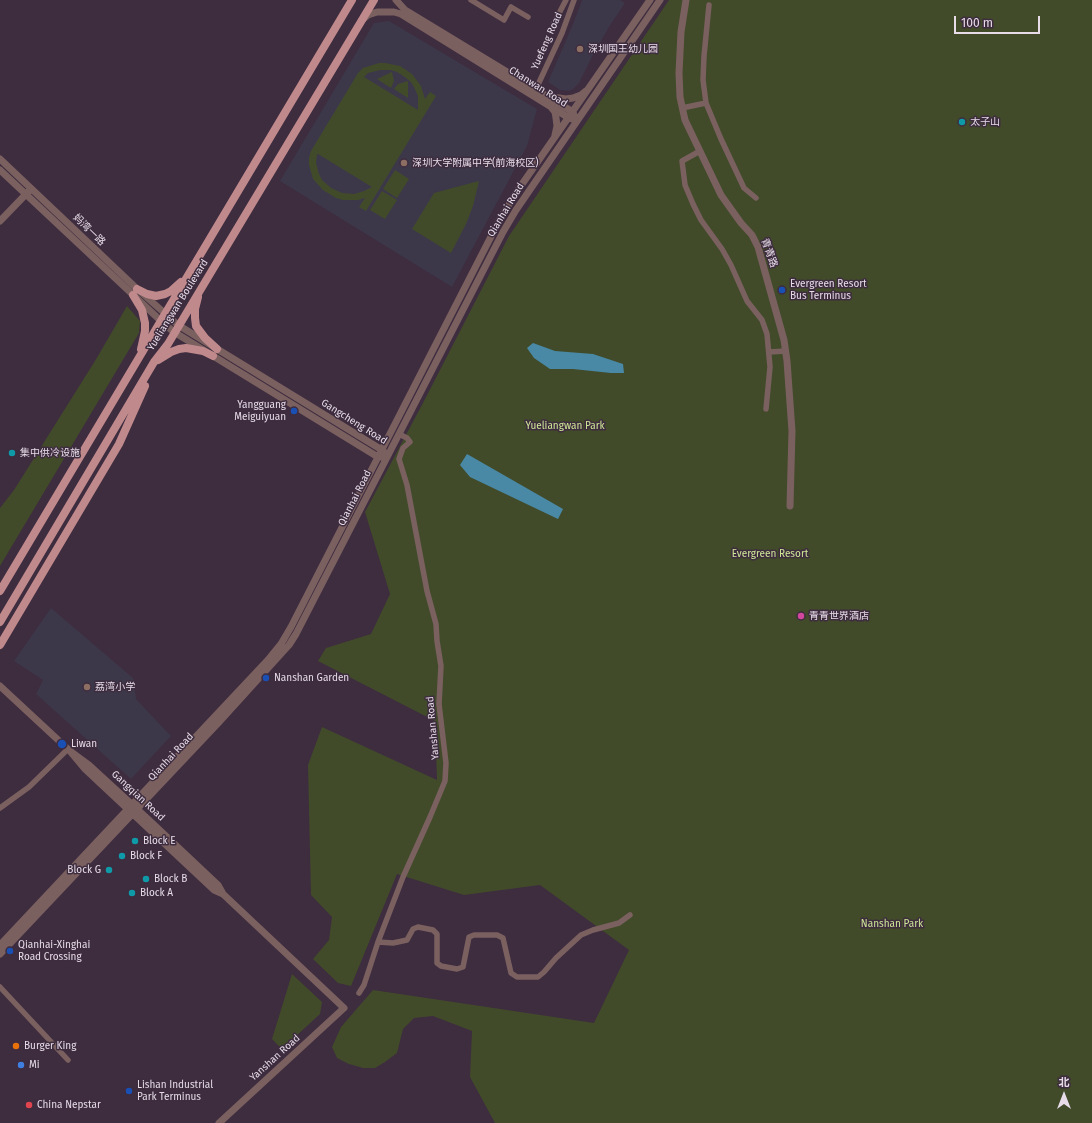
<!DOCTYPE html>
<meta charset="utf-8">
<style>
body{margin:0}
#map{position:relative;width:1092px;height:1123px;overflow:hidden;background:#3e2c3f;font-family:"Fira Sans","Noto Sans SC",sans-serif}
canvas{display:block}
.north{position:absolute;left:1044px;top:1075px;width:40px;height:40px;-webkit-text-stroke:3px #3e2c3f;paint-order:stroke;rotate:0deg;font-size:11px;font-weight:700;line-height:16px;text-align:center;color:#e7dce8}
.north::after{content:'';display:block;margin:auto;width:14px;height:18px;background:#e7dce8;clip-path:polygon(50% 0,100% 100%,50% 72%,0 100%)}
.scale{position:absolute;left:954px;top:16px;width:86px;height:18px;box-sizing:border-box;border:2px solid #e7dce8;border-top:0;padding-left:5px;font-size:12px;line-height:14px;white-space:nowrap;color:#e7dce8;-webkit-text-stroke:3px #3e2c3f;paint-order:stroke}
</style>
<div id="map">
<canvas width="1092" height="1123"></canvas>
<div class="north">北</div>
<div class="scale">100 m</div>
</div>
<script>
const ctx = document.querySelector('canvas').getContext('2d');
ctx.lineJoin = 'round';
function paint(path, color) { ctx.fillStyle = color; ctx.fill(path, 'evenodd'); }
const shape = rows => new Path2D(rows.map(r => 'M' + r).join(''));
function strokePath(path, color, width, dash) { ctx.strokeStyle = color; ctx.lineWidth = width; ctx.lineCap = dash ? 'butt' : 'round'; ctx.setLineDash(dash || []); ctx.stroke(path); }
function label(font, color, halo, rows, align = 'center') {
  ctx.font = font + ' "Fira Sans","Noto Sans SC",sans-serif'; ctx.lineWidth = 3; ctx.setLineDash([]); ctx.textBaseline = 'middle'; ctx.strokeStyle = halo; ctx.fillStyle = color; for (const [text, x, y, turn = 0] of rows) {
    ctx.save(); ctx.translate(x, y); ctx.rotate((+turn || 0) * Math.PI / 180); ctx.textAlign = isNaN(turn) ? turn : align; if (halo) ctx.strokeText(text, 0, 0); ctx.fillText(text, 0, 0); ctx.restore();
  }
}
paint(shape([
 [582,0,620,0,625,3,609,27,592,57,579,83,573,89,569,91,560,90,548,82,573,24],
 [389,21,537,109,527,146,452,287,280,181,374,23],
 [51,608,133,678,136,699,171,736,131,779,36,694,43,680,14,661]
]), '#3c384a');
paint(shape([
 [669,0,1092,0,1092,1123,495,1123,470,1077,472,1031,433,1016,414,1018,403,1029,397,1053,385,1062,375,1068,363,1068,349,1064,337,1058,332,1047,341,1027,373,990,594,1023,629,950,540,885,464,895,397,874,351,986,338,983,313,959,329,940,332,917,311,895,308,765,322,727,437,780,435,721,318,661,326,648,371,634,390,594,365,512,424,401,509,236],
 [379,63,385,63,400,66,412,74,421,86,425,99,430,92,436,96,366,211,359,207,365,198,358,200,343,200,336,198,323,190,313,179,309,165,309,158,311,151,358,73,363,68],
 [380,70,391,70,397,72,402,75,411,82,414,87,418,96,418,110,364,77,368,73],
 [317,154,318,154,372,187,364,191,354,194,342,193,331,188,322,180,319,174,316,163],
 [392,72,394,81,391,88,377,79],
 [408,81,408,98,394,89,398,84],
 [395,170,409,179,397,198,383,189],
 [479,181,473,206,466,224,451,253,412,229,434,193],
 [382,191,397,200,385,219,370,210],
 [127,306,140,321,139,333,0,566,0,508,14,490,95,361],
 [292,974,322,1002,320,1014,282,1049,272,1039]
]), '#414b2a');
paint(shape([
 [533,343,555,351,593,354,623,364,624,373,611,373,573,369,550,369,534,358,527,348],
 [467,454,563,509,558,519,470,477,460,465]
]), '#4989a6');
strokePath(shape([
 [471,0,504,20,511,7,528,17],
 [709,5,704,56,703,80,706,103,721,139,744,188,756,198],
 [553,25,566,0],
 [536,89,562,33,574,0],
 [682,108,706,103],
 [700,151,682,161,685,185,693,204,701,220,722,249,731,265,747,301,762,320,767,334,770,367,766,409],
 [769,352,786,351],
 [0,808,29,787,68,749],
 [378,942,393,943,407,940,413,929,418,927,433,930,437,934,437,963,441,966,457,969,463,967,469,937,474,935,497,935,503,938,511,973,517,977,538,977,544,972,556,958,581,935,593,930,619,923,630,915],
 [0,987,68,1060],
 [359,993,364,985,378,942,403,877,430,817,445,781,446,763,439,704,441,666,437,641,436,624,427,591,407,485,399,459,403,448,410,442,407,438,399,434]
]), '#7b6060', 5.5);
strokePath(shape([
 [396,0,405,10,573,112,574,115],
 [686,0,681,32,679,73,680,97,685,120,721,195,741,223,752,235,758,247,784,340,787,361,792,431,790,506],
 [362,20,368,15,377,12,394,12,401,14,569,118,572,119],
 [552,97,566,99,573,98,581,95,586,91],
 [551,107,555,112,556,118,557,126,555,135],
 [0,159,134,286,178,325,382,450,384,452],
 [0,170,161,321,174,332,378,457,383,457],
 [0,221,29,191],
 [0,686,70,751,89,765,150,821,218,885,223,894],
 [70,751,85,769,214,890,223,894,344,1008,219,1123],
 [0,945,268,660,281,644,291,627,500,219,518,190,650,0],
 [0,954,219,722,289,645,296,634,503,232,516,210,660,0]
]), '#7b6060', 7);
strokePath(shape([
 [137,289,147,294,156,296,165,294,171,291,181,282],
 [133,295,142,310,145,323,145,331,141,349],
 [198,297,195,309,195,318,196,326,205,338,217,349],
 [158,360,171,352,179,349,186,348,203,351,213,356],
 [0,591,352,0],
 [0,622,154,362,168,344,374,0],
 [0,645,119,444,145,386]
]), '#c08a8c', 8);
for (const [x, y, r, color] of [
 [580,49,4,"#8d6e63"],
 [962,122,4,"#0f9aa8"],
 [404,163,4,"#8d6e63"],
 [782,290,4,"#1a4fb4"],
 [294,411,4,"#1a4fb4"],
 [12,453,4,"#0f9aa8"],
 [801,616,4,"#d1479c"],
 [266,678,4,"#1a4fb4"],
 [87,687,4,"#8d6e63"],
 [62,744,5,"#1a4fb4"],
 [135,841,4,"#0f9aa8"],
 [122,856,4,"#0f9aa8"],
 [109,870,4,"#0f9aa8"],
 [146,879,4,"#0f9aa8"],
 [132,893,4,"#0f9aa8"],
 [10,951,4,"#1a4fb4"],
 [16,1046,4,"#e8710a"],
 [21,1065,4,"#3f7fe0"],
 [129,1091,4,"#1a4fb4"],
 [29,1105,4,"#e0444e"]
]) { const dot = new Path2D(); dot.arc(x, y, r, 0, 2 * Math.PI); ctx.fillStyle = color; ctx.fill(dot); strokePath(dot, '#3e2c3f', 1.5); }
label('10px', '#e7dce8', '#3e2c3f', [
 ["Yuefeng Road",547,41,-66],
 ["Chanwan Road",538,87,32],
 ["Qianhai Road",506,210,-59],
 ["妈湾一路",89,230,44],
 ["青青路",769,253,70],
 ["Yueliangwan Boulevard",178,305,-58],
 ["Gangcheng Road",354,422,32],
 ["Qianhai Road",355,498,-63],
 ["Yanshan Road",433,728,-95],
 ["Qianhai Road",171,757,-47],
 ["Gangqian Road",138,796,43],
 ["Yanshan Road",275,1058,-42]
]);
label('10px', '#e7dce8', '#3e2c3f', [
 ["深圳国王幼儿园",588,49],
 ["太子山",970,122],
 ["深圳大学附属中学(前海校区)",412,163],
 ["Evergreen Resort",790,284],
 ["Bus Terminus",790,296],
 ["Yangguang",286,405,"right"],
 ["Meiguiyuan",286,417,"right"],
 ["集中供冷设施",20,453],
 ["青青世界酒店",809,616],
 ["Nanshan Garden",274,678],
 ["荔湾小学",95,687],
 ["Liwan",71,744],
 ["Block E",143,841],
 ["Block F",130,856],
 ["Block G",101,870,"right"],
 ["Block B",154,879],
 ["Block A",140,893],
 ["Qianhai-Xinghai",18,945],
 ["Road Crossing",18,957],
 ["Burger King",24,1046],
 ["Mi",29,1065],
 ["Lishan Industrial",137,1085],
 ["Park Terminus",137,1097],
 ["China Nepstar",37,1105]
], 'left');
label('10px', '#cfe896', '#3e2c3f', [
 ["Yueliangwan Park",565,426],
 ["Evergreen Resort",770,554],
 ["Nanshan Park",892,924]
]);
</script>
